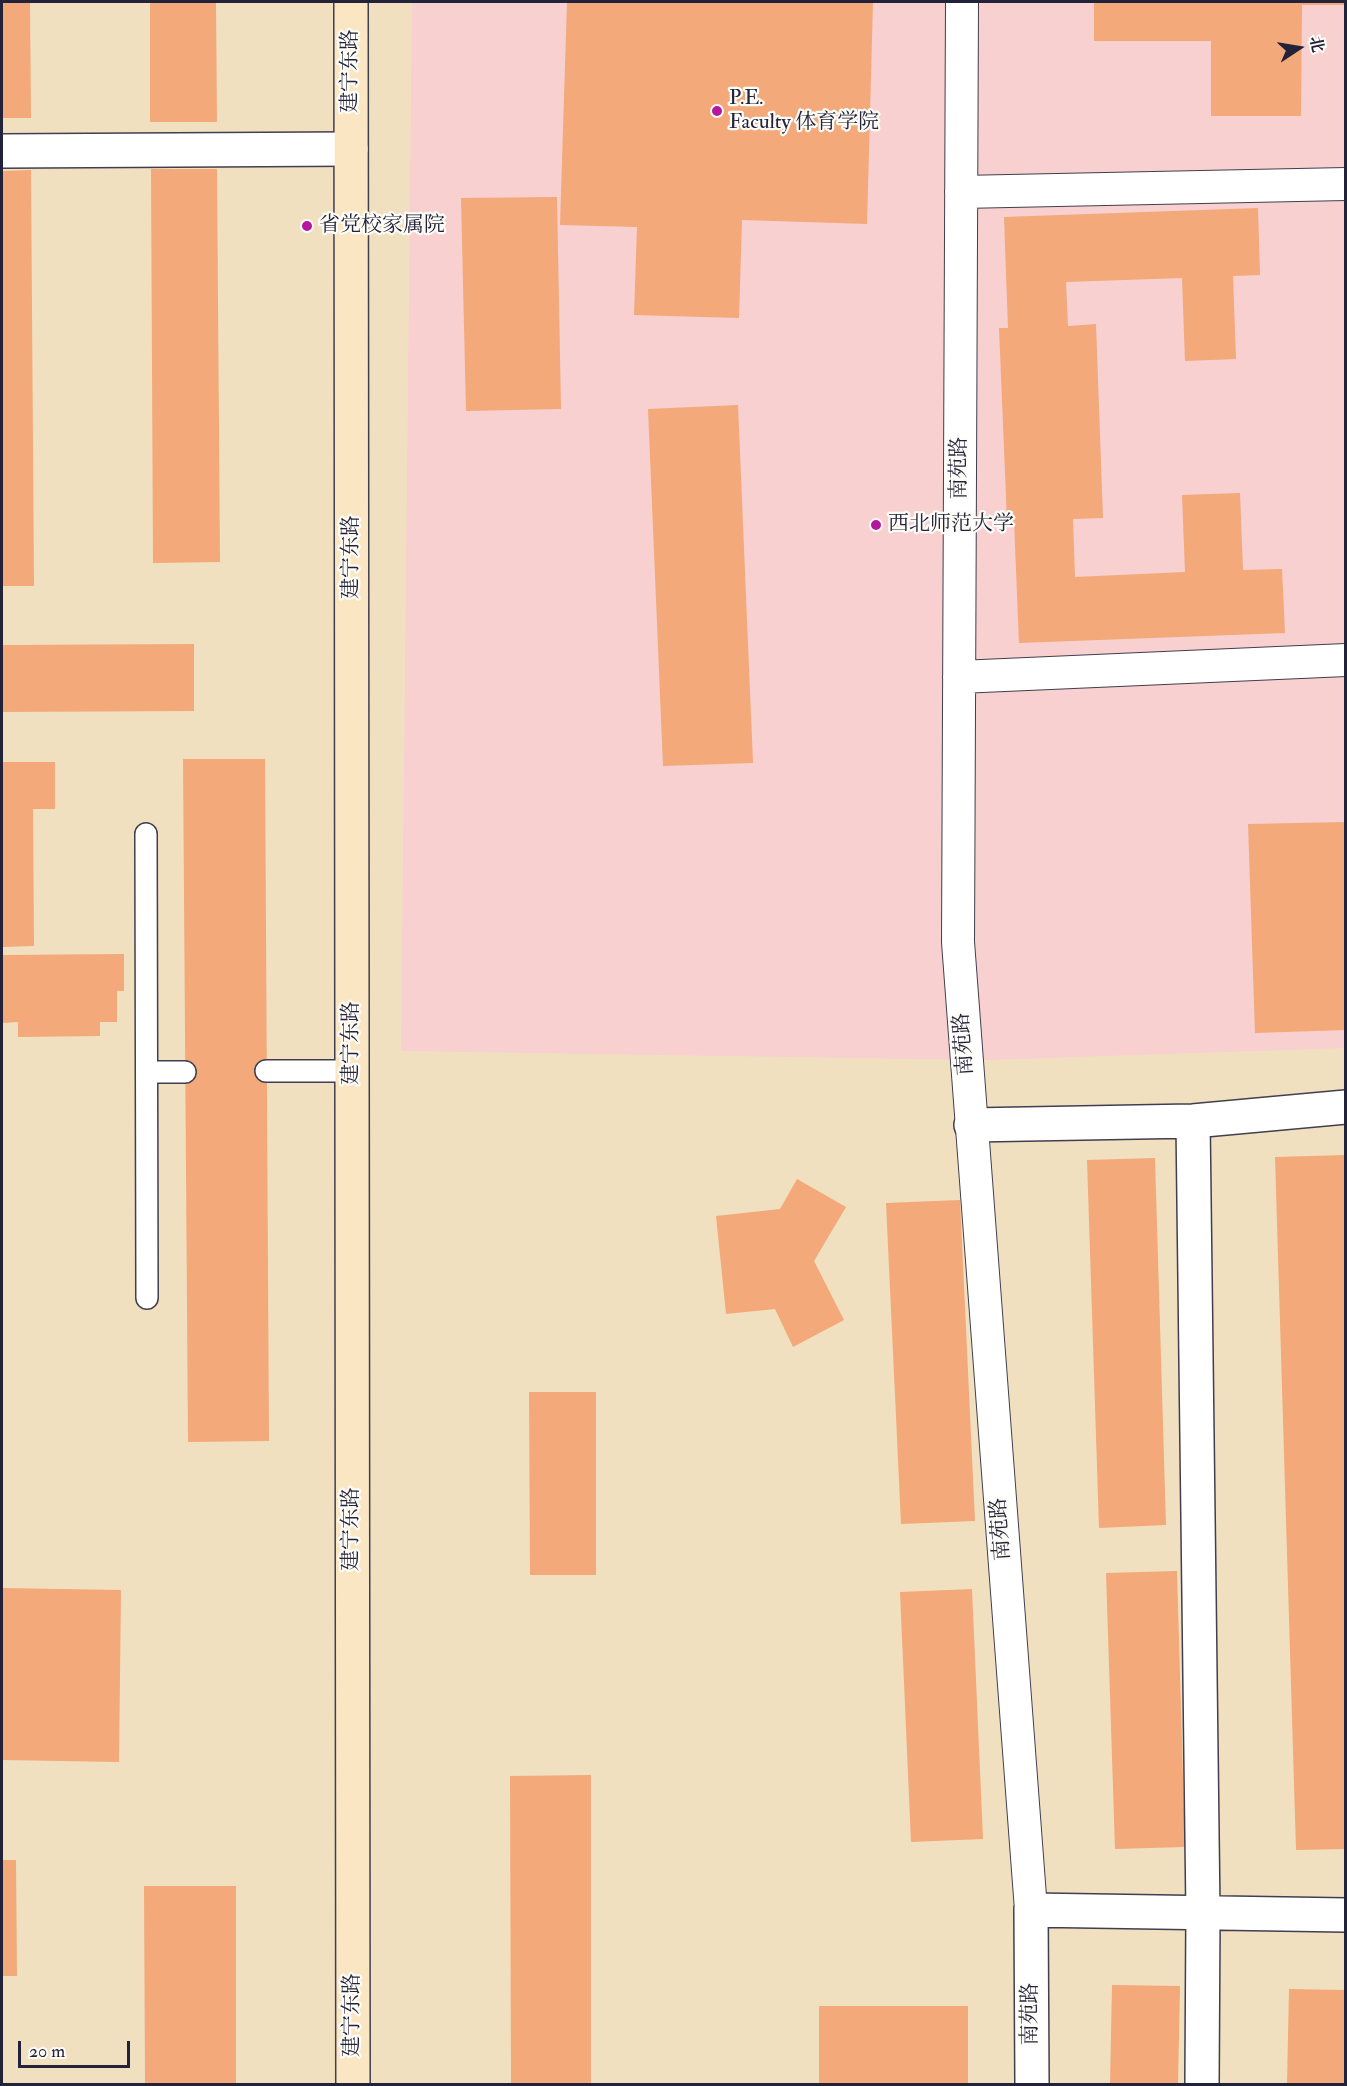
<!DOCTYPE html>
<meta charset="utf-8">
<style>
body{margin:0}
#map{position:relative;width:1347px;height:2086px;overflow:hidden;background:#f0e0c0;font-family:"IM FELL Double Pica","Noto Serif SC",serif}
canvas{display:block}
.frame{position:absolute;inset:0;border:3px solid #22223b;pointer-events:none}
.north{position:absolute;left:1269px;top:18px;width:60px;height:60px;-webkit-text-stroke:4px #fdfcf7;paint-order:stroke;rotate:78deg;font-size:16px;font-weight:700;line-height:24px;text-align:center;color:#22223b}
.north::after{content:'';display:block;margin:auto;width:21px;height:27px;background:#22223b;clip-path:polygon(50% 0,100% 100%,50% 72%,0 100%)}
.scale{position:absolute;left:18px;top:2041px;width:112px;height:27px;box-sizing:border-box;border:3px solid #22223b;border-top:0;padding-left:8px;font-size:18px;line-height:21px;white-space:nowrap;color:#22223b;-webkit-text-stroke:4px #fdfcf7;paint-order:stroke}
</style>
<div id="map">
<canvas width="1347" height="2086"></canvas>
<div class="frame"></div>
<div class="north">北</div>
<div class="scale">20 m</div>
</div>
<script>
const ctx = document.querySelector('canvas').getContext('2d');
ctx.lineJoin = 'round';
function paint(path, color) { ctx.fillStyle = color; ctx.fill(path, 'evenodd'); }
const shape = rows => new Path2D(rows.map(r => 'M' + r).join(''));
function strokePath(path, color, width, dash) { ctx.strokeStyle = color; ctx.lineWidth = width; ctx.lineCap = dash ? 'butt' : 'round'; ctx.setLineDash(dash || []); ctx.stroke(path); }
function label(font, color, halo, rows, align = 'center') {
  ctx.font = font + ' "IM FELL Double Pica","Noto Serif SC",serif'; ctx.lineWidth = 4.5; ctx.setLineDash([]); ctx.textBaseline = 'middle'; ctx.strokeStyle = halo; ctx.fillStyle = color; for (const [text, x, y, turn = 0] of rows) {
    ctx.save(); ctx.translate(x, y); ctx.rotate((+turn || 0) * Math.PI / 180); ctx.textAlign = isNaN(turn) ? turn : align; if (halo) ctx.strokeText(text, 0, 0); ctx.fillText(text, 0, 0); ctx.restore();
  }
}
paint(shape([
 [412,2,1345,2,1345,1048,986,1060,401,1051]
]), '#f7d0cf');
paint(shape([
 [2,2,30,2,31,118,2,118],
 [150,2,216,2,217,122,150,122],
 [567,2,873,2,867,224,742,220,739,318,634,315,637,227,560,225],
 [1094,2,1346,2,1346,5,1302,5,1301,116,1211,116,1211,41,1094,41],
 [151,169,217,169,220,562,153,563],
 [31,170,34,586,2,586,2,171],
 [557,197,561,409,466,411,461,198],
 [1258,208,1260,275,1233,276,1236,359,1185,361,1182,278,1066,282,1068,326,1096,324,1103,518,1073,519,1075,577,1185,572,1182,495,1240,493,1243,570,1282,569,1285,633,1019,643,1014,521,1007,521,999,328,1008,328,1004,217],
 [738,405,753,763,663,766,648,409],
 [194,644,194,711,2,712,2,645],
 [183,759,265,759,269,1441,188,1442],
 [2,762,55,762,55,809,33,809,34,946,2,947],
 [1346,822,1346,1030,1255,1033,1248,824],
 [124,954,124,991,117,991,117,1022,100,1022,100,1036,18,1037,18,1022,2,1023,2,955],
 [1346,1155,1346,1849,1296,1850,1275,1157],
 [1155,1158,1166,1525,1099,1528,1087,1160],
 [797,1179,846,1207,814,1261,844,1320,793,1347,775,1309,726,1314,716,1216,780,1209],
 [960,1200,975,1521,901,1524,886,1203],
 [529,1392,596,1392,596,1575,530,1575],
 [1177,1571,1185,1847,1115,1849,1106,1573],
 [2,1588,121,1590,119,1762,2,1760],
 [972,1589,983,1839,911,1842,900,1592],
 [591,1775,591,2084,511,2084,510,1776],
 [2,1860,16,1860,17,1976,2,1976],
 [144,1886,236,1886,236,2084,145,2084],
 [1112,1985,1180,1986,1178,2084,1110,2084],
 [1289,1989,1346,1990,1346,2084,1287,2084],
 [819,2006,968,2006,968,2084,819,2084]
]), '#f3a979');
const service = shape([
 [146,834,147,1298],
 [266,1071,352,1071],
 [147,1072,185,1072]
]);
const pedestrian = shape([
 [962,2,958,942,1031,1910],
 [961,192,1346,184],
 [959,677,1346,660]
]);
const minor = shape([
 [2,151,351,149],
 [1193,1121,1203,1913,1202,2084],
 [971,1125,1193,1121,1346,1107],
 [1032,2084,1031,1910,1346,1915]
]);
const secondary = shape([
 [351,2,353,2084]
]);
strokePath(service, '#413e4f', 24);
strokePath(pedestrian, '#413e4f', 34);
strokePath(minor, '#413e4f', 36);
strokePath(secondary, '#413e4f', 36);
strokePath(service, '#fff', 21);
strokePath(pedestrian, '#fff', 32);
strokePath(minor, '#fff', 33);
strokePath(secondary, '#fbe6c3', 33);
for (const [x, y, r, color] of [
 [717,111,6,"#b5179e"],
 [307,226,6,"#b5179e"],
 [876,525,6,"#b5179e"]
]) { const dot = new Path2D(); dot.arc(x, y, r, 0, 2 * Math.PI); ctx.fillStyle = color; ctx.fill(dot); strokePath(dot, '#fdfcf7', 2); }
label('21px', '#22223b', '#fdfcf7', [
 ["建宁东路",351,71,-90],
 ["南苑路",960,468,-90],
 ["建宁东路",352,557,-90],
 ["建宁东路",352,1043,-90],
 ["南苑路",965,1044,-94],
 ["建宁东路",352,1529,-90],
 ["南苑路",1002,1529,-94],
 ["南苑路",1031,2014,-90],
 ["建宁东路",353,2015,-90]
]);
label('21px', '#22223b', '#fdfcf7', [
 ["P.E.",729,99],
 ["Faculty 体育学院",729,123],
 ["省党校家属院",319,226],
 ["西北师范大学",888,525]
], 'left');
</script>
